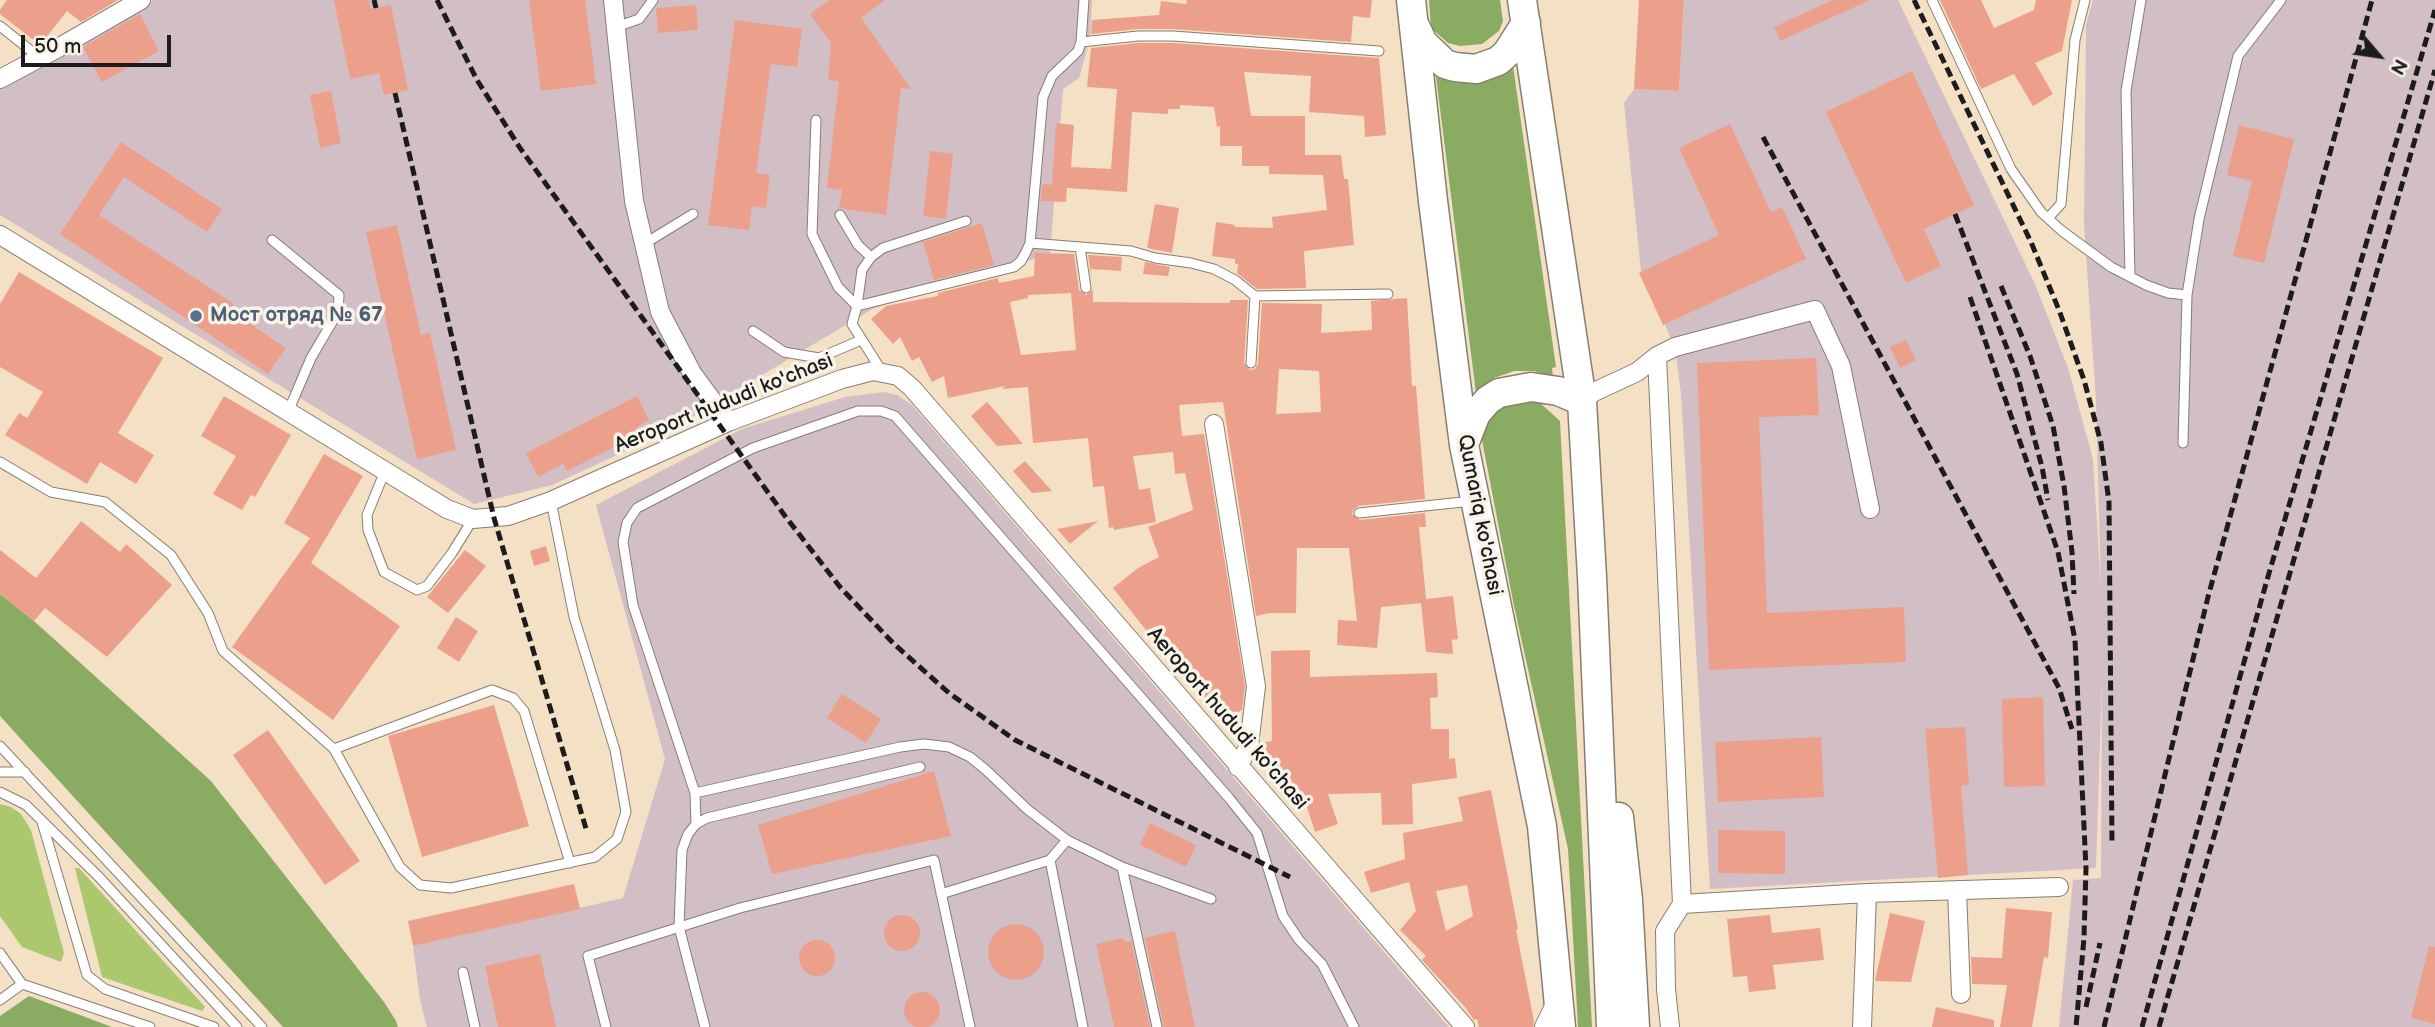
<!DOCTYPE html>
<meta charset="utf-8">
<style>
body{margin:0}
#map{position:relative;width:2435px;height:1027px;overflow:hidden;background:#f3e0c5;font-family:"Balsamiq Sans",sans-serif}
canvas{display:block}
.north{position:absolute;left:2344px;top:21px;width:70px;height:70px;-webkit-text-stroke:5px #f7f3e8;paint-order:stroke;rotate:119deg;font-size:19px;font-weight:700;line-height:28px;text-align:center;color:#1c1c1c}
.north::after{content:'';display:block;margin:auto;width:24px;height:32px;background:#1c1c1c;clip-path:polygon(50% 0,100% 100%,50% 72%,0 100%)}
.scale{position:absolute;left:21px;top:35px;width:150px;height:32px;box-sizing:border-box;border:4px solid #1c1c1c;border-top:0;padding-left:9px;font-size:21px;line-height:24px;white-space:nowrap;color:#1c1c1c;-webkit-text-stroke:5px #f7f3e8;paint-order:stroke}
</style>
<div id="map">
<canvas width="2435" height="1027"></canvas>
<div class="north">N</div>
<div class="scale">50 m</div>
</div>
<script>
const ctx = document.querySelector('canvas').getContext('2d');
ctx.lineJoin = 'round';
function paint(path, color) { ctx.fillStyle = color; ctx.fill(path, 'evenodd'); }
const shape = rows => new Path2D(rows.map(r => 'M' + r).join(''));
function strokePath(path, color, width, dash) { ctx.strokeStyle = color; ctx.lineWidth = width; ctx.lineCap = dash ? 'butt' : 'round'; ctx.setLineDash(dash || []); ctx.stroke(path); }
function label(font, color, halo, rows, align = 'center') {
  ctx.font = font + ' "Balsamiq Sans",sans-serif'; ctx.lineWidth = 7; ctx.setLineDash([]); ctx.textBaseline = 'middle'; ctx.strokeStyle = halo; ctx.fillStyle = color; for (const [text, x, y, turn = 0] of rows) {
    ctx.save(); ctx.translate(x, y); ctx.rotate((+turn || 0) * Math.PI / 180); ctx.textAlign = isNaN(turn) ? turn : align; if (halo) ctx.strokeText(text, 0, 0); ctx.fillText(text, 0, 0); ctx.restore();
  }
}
paint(shape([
 [154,0,1092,0,1090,39,1079,78,1063,89,1050,254,874,308,667,432,552,485,474,504,0,215,0,88],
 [1684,0,1898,0,2035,284,2068,368,2093,459,2101,589,2096,401,2084,225,2086,25,2093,0,2435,0,2435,1027,2059,1027,2073,880,2101,878,2102,680,2096,868,1710,889,1681,394,1675,347,1641,272,1624,103,1634,89,1679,91],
 [884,392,897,395,912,405,1449,1027,427,1027,420,1000,413,946,623,898,665,759,596,505,742,429,845,397]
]), '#d2bec5');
paint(shape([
 [0,804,11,807,21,814,31,830,64,953,61,962,22,947,0,916],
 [75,868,79,868,205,1007,202,1011,102,977]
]), '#acc86f');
paint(shape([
 [1429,0,1500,0,1503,21,1499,31,1482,44,1460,46,1448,43,1431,28],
 [1513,66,1556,367,1552,368,1553,377,1534,371,1514,371,1494,378,1476,393,1436,77,1456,82,1476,82],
 [1513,400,1538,401,1560,421,1592,1027,1578,1027,1568,849,1514,606,1481,435,1486,418],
 [0,594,34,621,211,781,384,1002,396,1021,398,1027,283,1027,0,716],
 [29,996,112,1027,0,1027,0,1016]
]), '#89ac62');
paint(shape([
 [7,0,118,0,81,22,67,11,40,45,0,14,0,10],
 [334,0,369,0,371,9,391,5,408,90,384,95,379,73,350,79],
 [529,0,585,0,596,84,541,91],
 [830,0,885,0,861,18,911,89,901,88,886,215,839,208,842,190,827,188,839,81,828,80,831,43,810,14],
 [1187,0,1372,0,1370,18,1353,16,1351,42,1173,29,1137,29,1091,34,1092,20,1159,15,1161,1,1186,4],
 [1639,0,1684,0,1679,91,1634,89],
 [1833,0,1870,0,1780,41,1774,27],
 [1940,0,1981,0,1994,28,2034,10,2036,0,2072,0,2062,51,2035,63,2053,94,2033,106,2014,74,1981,89],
 [696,5,698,30,658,33,656,8],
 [140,14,159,51,102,82,83,47],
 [735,20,802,29,797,67,771,64,756,173,770,175,766,208,752,206,749,230,708,225],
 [1138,43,1173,43,1379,58,1386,135,1365,137,1364,116,1309,112,1311,76,1244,72,1251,116,1305,116,1305,155,1341,155,1344,179,1348,179,1354,245,1304,251,1306,288,1257,289,1237,273,1238,264,1235,264,1235,259,1212,256,1216,222,1235,225,1235,227,1273,228,1272,217,1327,210,1323,175,1269,174,1269,166,1242,166,1242,146,1220,146,1220,126,1217,127,1214,107,1180,105,1180,109,1168,109,1168,114,1132,112,1127,192,1067,188,1066,202,1041,201,1042,184,1052,185,1056,123,1074,125,1071,167,1111,169,1117,89,1087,87,1091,48],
 [1912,71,1974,205,1924,229,1941,266,1906,283,1826,112],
 [331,91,341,143,320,148,310,95],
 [1730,124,1771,212,1782,207,1806,259,1663,325,1639,273,1719,235,1679,148],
 [2239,125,2294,139,2264,263,2233,256,2252,181,2227,175],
 [121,142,222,209,207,232,124,177,99,215,234,304,229,310,286,348,268,374,60,234],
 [930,151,953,154,946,219,923,216],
 [1155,204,1179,208,1172,253,1147,248],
 [982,223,994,265,934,280,923,242],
 [397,225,421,335,430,333,456,450,417,459,366,232],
 [1035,253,1074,254,1079,290,1086,295,1093,290,1093,302,1230,303,1230,300,1248,300,1244,363,1250,370,1255,369,1258,363,1262,303,1322,304,1321,333,1372,330,1371,301,1407,298,1411,368,1412,386,1416,386,1425,499,1358,506,1353,510,1352,514,1360,520,1425,513,1426,527,1419,527,1426,599,1453,596,1458,639,1452,640,1453,654,1426,652,1421,603,1381,607,1377,648,1337,645,1338,620,1357,621,1349,548,1297,548,1296,613,1269,613,1256,616,1223,402,1179,405,1182,436,1204,434,1245,686,1242,710,1223,721,1185,674,1181,676,1160,639,1156,643,1113,588,1138,568,1159,557,1148,527,1193,510,1185,473,1175,474,1173,452,1133,456,1139,490,1150,488,1156,522,1114,530,1113,527,1109,528,1104,486,1093,487,1088,438,1033,443,1028,387,1002,389,1005,386,948,398,944,376,932,382,919,357,912,361,900,337,893,344,871,319,886,306,938,296,938,293,998,278,999,283,1034,276],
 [1071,293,1076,350,1021,355,1010,302,1028,298,1028,295],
 [1279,369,1319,371,1321,412,1276,414],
 [1088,255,1122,257,1121,271,1091,269,1092,281],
 [1145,262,1170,267,1168,276,1143,274],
 [19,272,163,358,118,433,154,455,136,484,100,462,87,484,5,435,19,413,27,418,43,392,0,367,0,304],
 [1906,340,1916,360,1900,368,1890,347],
 [1816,358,1819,415,1759,417,1767,613,1904,607,1906,662,1709,670,1697,363],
 [224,396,291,435,255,497,251,495,242,510,213,494,236,456,201,436],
 [637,396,649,420,637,427,640,434,567,471,563,464,538,477,526,453],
 [987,402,1003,420,1023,444,997,446,971,416],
 [324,454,363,476,311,563,400,626,333,720,232,647,310,538,284,523],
 [1025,461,1052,491,1032,493,1013,471],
 [81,521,120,552,126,544,172,585,107,657,45,608,34,621,0,594,0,550,36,578],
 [1098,521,1070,544,1057,529],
 [546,546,550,561,534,566,530,551],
 [465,550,486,566,448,613,427,597],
 [456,617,478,631,459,662,437,648],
 [1310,650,1310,677,1437,673,1438,697,1430,698,1431,729,1449,729,1449,759,1455,758,1457,778,1412,784,1413,824,1382,825,1381,793,1328,794,1338,824,1315,832,1303,795,1293,795,1258,753,1261,743,1272,741,1271,651],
 [842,694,881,719,866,743,827,718],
 [2043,697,2045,786,2004,787,2002,699],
 [494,705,529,826,422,857,388,736],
 [1965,727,1969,785,1961,786,1968,875,1938,878,1925,729],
 [268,730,360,861,325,885,233,755],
 [1821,737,1824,797,1718,802,1715,742],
 [934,771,951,836,772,874,758,825],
 [1491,790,1518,929,1516,930,1534,1021,1533,1027,1479,1027,1477,1019,1474,1020,1465,1007,1422,960,1426,956,1400,930,1416,911,1409,882,1371,893,1364,872,1405,859,1403,833,1463,821,1458,797],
 [1467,885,1473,916,1446,931,1436,891],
 [1150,823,1196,845,1186,867,1140,845],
 [1718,830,1785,831,1785,874,1718,873],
 [574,884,580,909,413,946,408,921],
 [2006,908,2052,912,2048,958,2044,957,2032,1027,2000,1027,2007,985,1972,984,1971,957,2002,958],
 [1890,913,1925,921,1911,982,1875,981],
 [1770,915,1772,933,1820,928,1824,960,1773,965,1776,989,1749,992,1747,976,1733,977,1727,919],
 '884 933a18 18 0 1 1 36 0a18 18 0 1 1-36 0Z',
 '988 952a28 28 0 1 1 56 0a28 28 0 1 1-56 0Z',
 [1175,931,1195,1027,1164,1027,1145,938],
 [1123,938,1124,942,1131,941,1150,1027,1114,1027,1096,944],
 '799 958a18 18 0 1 1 36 0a18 18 0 1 1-36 0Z',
 [2429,946,2435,947,2435,1024,2411,1018],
 [540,954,556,1027,498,1027,485,966],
 '904 1010a18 18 0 1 1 36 0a18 18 0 1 1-36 0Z',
 [1936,1007,1994,1020,1994,1027,1932,1027]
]), '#eca08b');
const lane = shape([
 [1932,0,2011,169,2041,212,2062,231,2111,267,2146,285,2168,293,2187,295],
 [0,26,40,58],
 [616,27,639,19,653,0],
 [1081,42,1138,36,1173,36,1379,51],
 [816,120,812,234,838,287,857,306],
 [840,215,858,245,871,257],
 [2048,218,2061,204,2075,40,2085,0],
 [272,240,339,295,338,312,311,358,288,412],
 [1030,243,1131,251,1155,258,1191,263,1214,269,1235,280,1255,296,1388,294],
 [644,244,693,214],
 [1080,247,1086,288],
 [2130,277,2126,91,2141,0],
 [857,306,862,270,871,257,883,248,966,221],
 [753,331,784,352,819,358,861,340],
 [1251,363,1255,296],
 [881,370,852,324,857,306,1014,267,1021,261,1026,252,1030,243,1043,97,1052,76,1078,51,1081,42,1084,0],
 [2183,443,2187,295,2199,219,2238,56,2281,0],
 [0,462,51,492,105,502,171,555,208,613,223,651,334,749,400,867,420,885,451,888,595,857,617,839,626,812,615,750,574,617,551,501],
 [385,471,367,515,368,530,384,572,417,590,427,586,452,553,473,519],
 [1359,513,1472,501],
 [0,746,262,1027],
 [334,749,492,690,513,698,524,711,570,863],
 [0,772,25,772],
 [0,792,26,805,99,877,237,1027],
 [695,793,900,747,924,744,949,747,970,757,986,770,1027,809,1067,840,1122,867,1211,899],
 [42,822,87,975,105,989,214,1027],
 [696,824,695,793,633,605,623,542,627,523,637,508,753,448,858,411,881,411,895,416,1229,798,1257,833,1283,916,1299,940,1322,964,1354,1027],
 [1050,860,1067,840],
 [1122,867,1157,1027],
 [941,894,1050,860,1083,1027],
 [0,953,22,984,150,1027],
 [463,972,475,1027],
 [0,1000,22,984],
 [606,1027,588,956,740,908,934,860,970,1027],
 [705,1027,679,927,682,850,688,834,696,824,707,818,920,767]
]);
const street = shape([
 [613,0,634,201,660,312,692,373,728,422],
 [0,79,58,48,141,0],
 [0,235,447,509,473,519,508,516,551,501,728,422,842,379,873,371,898,376,912,388,1465,1027],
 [1657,356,1675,347,1815,310,1841,366,1870,509],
 [1582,401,1594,392,1637,372,1657,356,1682,904,1665,931,1666,989,1670,1027],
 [1214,424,1256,686,1249,746,1238,767],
 [1957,890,1961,994],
 [1682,904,1867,893,2059,887],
 [1544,1027,1556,1002],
 [1862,1027,1867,893]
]);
const primary = shape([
 [1411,0,1433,201,1464,445,1542,826,1561,1027],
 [1522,0,1582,401,1592,577,1611,1027],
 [1416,28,1423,43,1445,64,1455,67,1476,69,1498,61,1507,53,1526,23],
 [1465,442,1476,414,1488,400,1499,393,1531,387,1558,391,1582,401],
 [1619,817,1628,900,1635,1027]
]);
strokePath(lane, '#887e70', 11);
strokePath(street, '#887e70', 20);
strokePath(primary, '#887e70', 31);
strokePath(lane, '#fff', 9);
strokePath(street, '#fff', 18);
strokePath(primary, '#fff', 28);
strokePath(shape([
 [374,0,376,8],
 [437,0,477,80,520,148,785,516,840,587,893,643,949,693,1015,740,1290,877],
 [1914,0,2031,242,2059,310,2084,380,2101,443,2109,502,2112,844],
 [395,93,494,518,587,832],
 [1763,137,2059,688,2072,729],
 [1955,214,2017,374,2042,467,2048,500],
 [2001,286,2030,356,2053,426,2064,486,2072,552,2074,594],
 [1970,297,2058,552,2075,640,2086,868,2084,938,2076,1027],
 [2086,1007,2100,943],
 [2104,1027,2208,597,2372,0],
 [2142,1027,2267,580,2435,10],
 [2159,1027,2435,70]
]), '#1c1c1c', 5, [10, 5]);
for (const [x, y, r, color] of [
 [196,316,7,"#5c6f8a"]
]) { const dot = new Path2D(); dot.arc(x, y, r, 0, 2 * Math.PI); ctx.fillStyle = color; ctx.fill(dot); strokePath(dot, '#f7f3e8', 2.5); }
label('bold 21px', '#4e5e75', '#f7f3e8', [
 ["Мост отряд № 67",210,316]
], 'left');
label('21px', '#1c1c1c', '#f7f3e8', [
 ["Aeroport hududi ko'chasi",724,404,-22],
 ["Qumariq ko'chasi",1479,515,79],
 ["Aeroport hududi ko'chasi",1227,719,49]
]);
</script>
